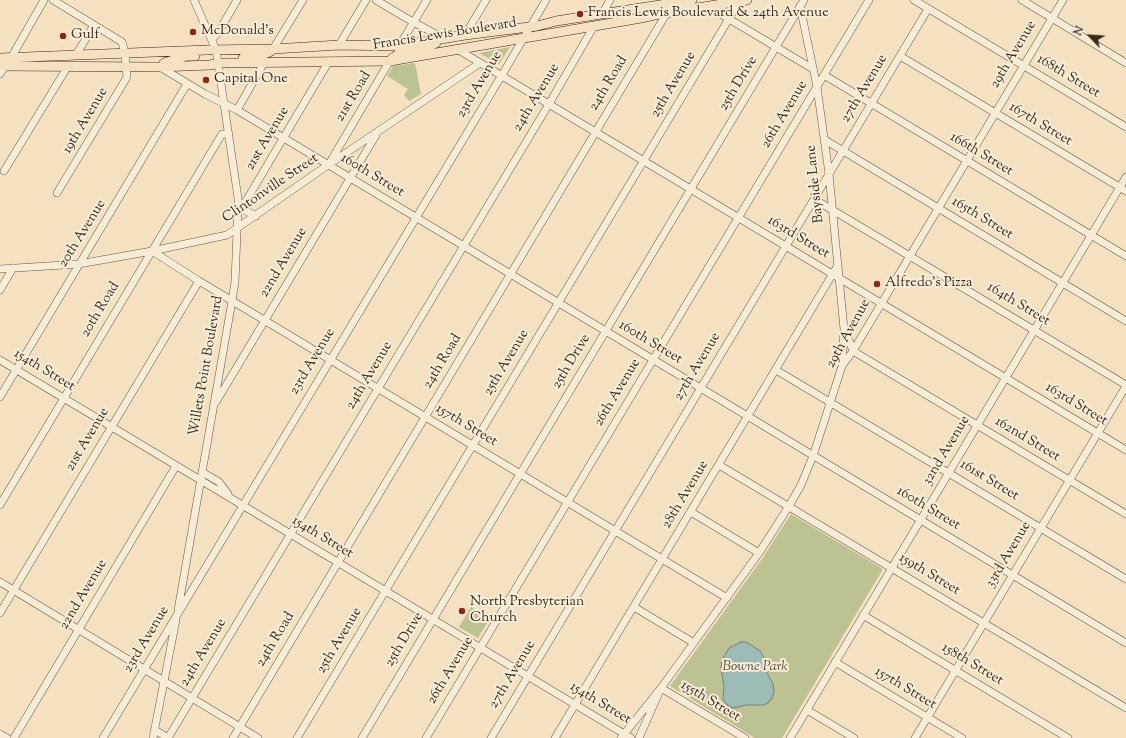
<!DOCTYPE html>
<style>
body{margin:0}
#map{position:relative;width:1126px;height:738px;overflow:hidden;background:#f5e1c0;font-family:"Sorts Mill Goudy",serif}
canvas{display:block}
.north{position:absolute;left:1070px;top:16px;width:40px;height:40px;-webkit-text-stroke:3px #f8ecd6;paint-order:stroke;rotate:295deg;font-size:11px;font-weight:700;line-height:16px;text-align:center;color:#392a1b}
.north::after{content:'';display:block;margin:auto;width:14px;height:18px;background:#392a1b;clip-path:polygon(50% 0,100% 100%,50% 72%,0 100%)}
</style>
<div id="map">
<canvas width="1126" height="738"></canvas>
<div class="north">N</div>
</div>
<script>
const ctx = document.querySelector('canvas').getContext('2d');
ctx.lineJoin = 'round';
function paint(path, color) { ctx.fillStyle = color; ctx.fill(path, 'evenodd'); }
const shape = rows => new Path2D(rows.map(r => 'M' + r).join(''));
function strokePath(path, color, width, dash) { ctx.strokeStyle = color; ctx.lineWidth = width; ctx.lineCap = dash ? 'butt' : 'round'; ctx.setLineDash(dash || []); ctx.stroke(path); }
function label(font, color, halo, rows, align = 'center') {
  ctx.font = font + ' "Sorts Mill Goudy",serif'; ctx.lineWidth = 4; ctx.setLineDash([]); ctx.textBaseline = 'middle'; ctx.strokeStyle = halo; ctx.fillStyle = color; for (const [text, x, y, turn = 0] of rows) {
    ctx.save(); ctx.translate(x, y); ctx.rotate((+turn || 0) * Math.PI / 180); ctx.textAlign = isNaN(turn) ? turn : align; if (halo) ctx.strokeText(text, 0, 0); ctx.fillText(text, 0, 0); ctx.restore();
  }
}
paint(shape([
 [510,47,499,64,479,53],
 [415,63,421,94,409,101,404,95,408,89,387,76,393,66],
 [791,514,883,569,782,738,755,738,670,686,762,559],
 [471,607,490,618,478,638,459,627]
]), '#bcc292');
const water = shape([
 [741,642,746,642,751,645,760,651,763,656,765,669,773,684,774,692,772,698,768,703,763,705,747,705,733,708,727,705,723,699,724,686,721,669,722,660,729,648,741,642]
]);
paint(water, '#9dbcb8');
strokePath(water, '#758279', 1);
const minor = shape([
 [53,0,122,42,125,53,127,77,57,193],
 [376,0,406,18,443,38],
 [914,0,1126,127],
 [1022,0,1126,63],
 [710,6,714,10,813,69],
 [800,6,817,87,829,174,844,329,842,366],
 [602,14,610,0],
 [465,35,486,0],
 [212,39,218,33,237,0],
 [339,45,366,0],
 [398,48,427,0],
 [273,49,303,0],
 [457,49,1126,450],
 [76,55,94,25],
 [900,56,1126,191],
 [11,58,44,0],
 [160,67,205,94,237,110,1126,643],
 [0,74,5,66],
 [824,75,1126,256],
 [237,110,264,63],
 [825,140,1126,321],
 [329,164,392,57],
 [4,171,68,66],
 [814,199,1126,385],
 [238,207,246,201,329,61],
 [238,207,256,216],
 [152,251,199,281,727,598],
 [0,269,79,264,152,251,227,235,328,165,480,63],
 [0,290,13,268],
 [846,333,853,351,1126,514],
 [0,360,631,738],
 [776,370,1126,579],
 [0,397,187,84],
 [216,402,376,135],
 [719,465,1126,708],
 [202,472,219,482,228,494],
 [0,505,222,134,229,134],
 [691,512,759,553],
 [0,582,258,738],
 [634,607,694,643],
 [178,610,232,301,235,282,238,207,238,198,216,50,194,0],
 [0,613,199,281],
 [863,615,1068,738],
 [835,662,962,738],
 [807,710,854,738],
 [155,730,168,738],
 [0,734,7,738],
 [14,738,176,466],
 [103,738,502,75,546,0],
 [153,738,176,620],
 [168,738,549,104,594,26],
 [233,738,668,11],
 [297,738,739,2],
 [362,738,804,0],
 [426,738,869,0],
 [491,738,928,9],
 [555,738,838,265],
 [621,738,661,688,745,738],
 [639,738,661,688,759,553,789,506,801,485,813,456,842,366,853,351,1063,0],
 [790,738,1126,177],
 [915,738,1126,386]
]);
const major = shape([
 [0,58,207,50,273,49,339,45,399,46,465,35,537,26,556,21,692,0],
 [243,58,253,57,267,53,271,51],
 [391,60,401,52,421,49,436,43],
 [164,63,186,56,195,56],
 [0,66,159,67,210,65,219,63,390,61,641,18,659,14,747,0]
]);
strokePath(minor, '#685844', 8);
strokePath(major, '#392a1b', 10);
strokePath(minor, '#f8ecd6', 7);
strokePath(major, '#f5e1c0', 9);
for (const [x, y, r, color] of [
 [580,14,4,"#8f2418"],
 [193,32,4,"#8f2418"],
 [63,36,4,"#8f2418"],
 [206,80,4,"#8f2418"],
 [877,284,4,"#8f2418"],
 [462,611,4,"#8f2418"]
]) { const dot = new Path2D(); dot.arc(x, y, r, 0, 2 * Math.PI); ctx.fillStyle = color; ctx.fill(dot); strokePath(dot, '#f8ecd6', 1.5); }
label('14px', '#392a1b', '#f8ecd6', [
 ["Francis Lewis Boulevard & 24th Avenue",588,14],
 ["McDonald's",201,32],
 ["Gulf",71,36],
 ["Capital One",214,80],
 ["Alfredo's Pizza",885,284],
 ["North Presbyterian",470,603],
 ["Church",470,619]
], 'left');
label('14px', '#392a1b', '#f8ecd6', [
 ["Francis Lewis Boulevard",445,35,-9],
 ["29th Avenue",1014,55,-59],
 ["168th Street",1068,77,31],
 ["24th Road",609,84,-59],
 ["25th Drive",739,84,-59],
 ["23rd Avenue",480,85,-59],
 ["25th Avenue",674,85,-59],
 ["27th Avenue",865,89,-59],
 ["21st Road",354,97,-59],
 ["24th Avenue",537,98,-59],
 ["26th Avenue",785,115,-59],
 ["19th Avenue",86,121,-59],
 ["167th Street",1040,125,31],
 ["21st Avenue",268,139,-59],
 ["166th Street",981,155,31],
 ["160th Street",372,176,31],
 ["Bayside Lane",816,184,-96],
 ["Clintonville Street",271,189,-34],
 ["165th Street",982,219,31],
 ["20th Avenue",83,234,-58],
 ["163rd Street",798,238,31],
 ["22nd Avenue",284,263,-59],
 ["164th Street",1018,305,31],
 ["20th Road",101,310,-59],
 ["29th Avenue",849,334,-61],
 ["160th Street",650,343,31],
 ["23rd Avenue",313,362,-59],
 ["24th Road",443,362,-59],
 ["25th Drive",572,362,-59],
 ["25th Avenue",507,363,-59],
 ["Willets Point Boulevard",207,366,-80],
 ["27th Avenue",698,367,-59],
 ["154th Street",44,371,31],
 ["24th Avenue",370,376,-59],
 ["26th Avenue",618,393,-59],
 ["163rd Street",1076,405,31],
 ["157th Street",466,426,31],
 ["21st Avenue",88,440,-59],
 ["162nd Street",1027,440,31],
 ["32nd Avenue",947,451,-59],
 ["161st Street",989,481,31],
 ["28th Avenue",686,495,-59],
 ["160th Street",928,509,31],
 ["154th Street",322,538,31],
 ["33rd Avenue",1009,555,-59],
 ["159th Street",929,575,31],
 ["22nd Avenue",84,595,-59],
 ["23rd Avenue",147,640,-59],
 ["24th Road",276,640,-59],
 ["25th Drive",405,640,-59],
 ["25th Avenue",340,641,-59],
 ["24th Avenue",204,653,-59],
 ["158th Street",972,665,31],
 ["26th Avenue",451,671,-59],
 ["27th Avenue",513,675,-59],
 ["157th Street",905,689,31],
 ["155th Street",710,702,31],
 ["154th Street",600,704,31]
]);
label('italic 14px', '#5a5039', '#f8ecd6', [
 ["Bowne Park",755,668]
]);
</script>
